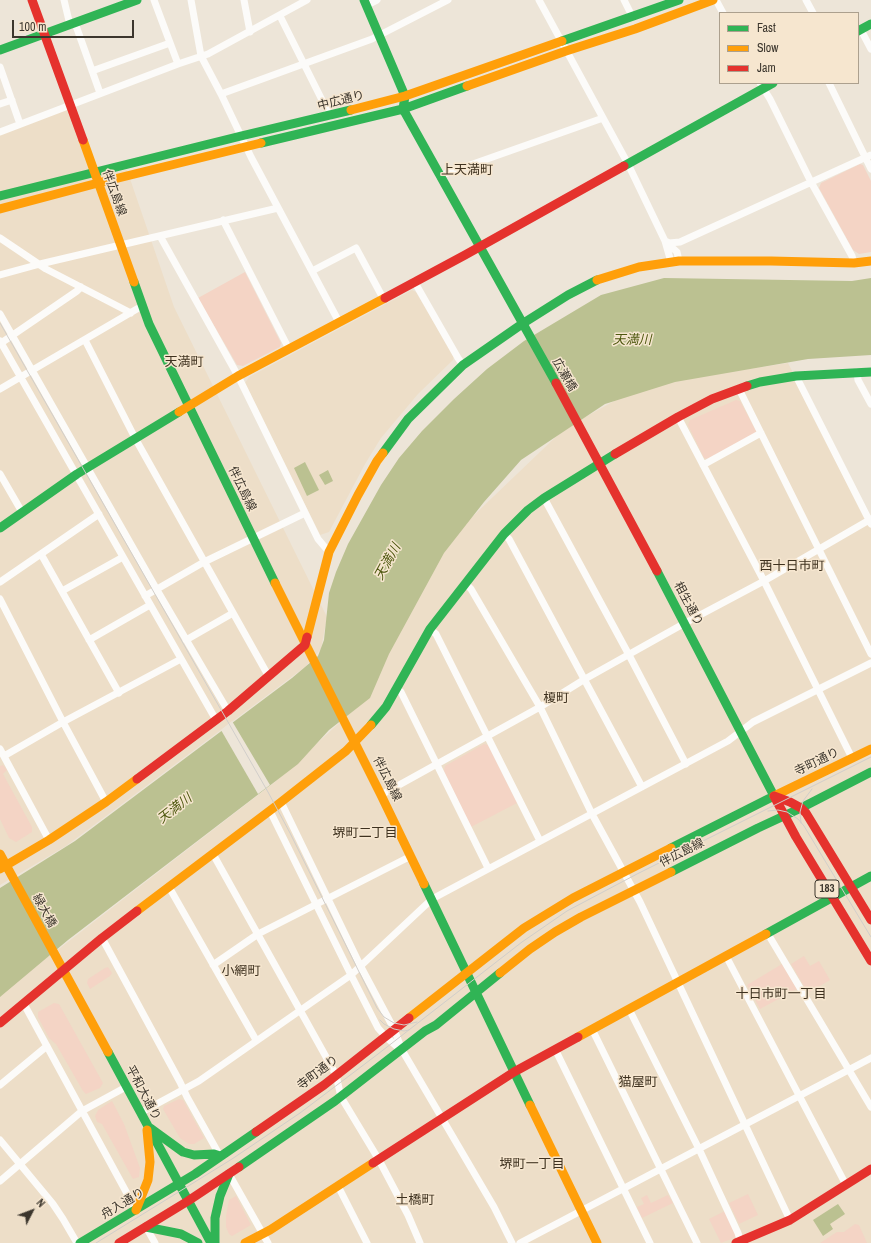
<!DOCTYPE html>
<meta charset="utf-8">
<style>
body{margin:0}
#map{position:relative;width:871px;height:1243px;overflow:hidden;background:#ede5d8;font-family:"Archivo Narrow",sans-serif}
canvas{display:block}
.legend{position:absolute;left:719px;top:12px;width:140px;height:72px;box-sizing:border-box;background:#f6e6cf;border:1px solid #aca08e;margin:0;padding:5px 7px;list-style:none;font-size:12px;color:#3c362d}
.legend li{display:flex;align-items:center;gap:8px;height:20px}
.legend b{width:20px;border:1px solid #aca08e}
.north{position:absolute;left:12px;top:1191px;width:40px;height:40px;-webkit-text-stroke:3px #f6e6cf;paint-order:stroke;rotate:48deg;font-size:11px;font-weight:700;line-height:16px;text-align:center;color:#3c362d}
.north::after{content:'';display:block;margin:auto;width:14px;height:18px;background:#3c362d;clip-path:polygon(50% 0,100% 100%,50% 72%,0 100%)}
.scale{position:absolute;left:12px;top:20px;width:122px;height:18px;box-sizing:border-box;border:2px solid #3c362d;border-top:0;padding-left:5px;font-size:12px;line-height:14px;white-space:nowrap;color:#3c362d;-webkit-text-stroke:3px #f6e6cf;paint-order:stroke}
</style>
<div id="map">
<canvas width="871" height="1243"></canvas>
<ul class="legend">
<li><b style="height:5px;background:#30b455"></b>Fast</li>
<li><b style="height:5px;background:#ff9f0a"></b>Slow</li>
<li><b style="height:5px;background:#e5322d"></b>Jam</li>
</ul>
<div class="north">N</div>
<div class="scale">100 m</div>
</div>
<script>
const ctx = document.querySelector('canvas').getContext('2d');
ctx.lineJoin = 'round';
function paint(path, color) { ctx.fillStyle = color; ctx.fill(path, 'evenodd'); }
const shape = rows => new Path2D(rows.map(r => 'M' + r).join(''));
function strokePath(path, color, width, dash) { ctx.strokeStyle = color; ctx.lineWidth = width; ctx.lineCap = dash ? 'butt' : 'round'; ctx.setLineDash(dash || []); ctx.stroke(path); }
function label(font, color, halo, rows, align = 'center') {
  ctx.font = font + ' "Archivo Narrow","Noto Sans JP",sans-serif'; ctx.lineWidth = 3; ctx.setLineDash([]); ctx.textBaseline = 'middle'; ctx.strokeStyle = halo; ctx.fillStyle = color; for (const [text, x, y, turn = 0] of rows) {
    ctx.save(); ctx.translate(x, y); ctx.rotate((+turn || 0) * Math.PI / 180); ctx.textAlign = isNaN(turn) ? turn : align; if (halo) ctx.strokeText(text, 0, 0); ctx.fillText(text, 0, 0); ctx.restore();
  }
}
paint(shape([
 [70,104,96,177,127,170,174,307,327,617,321,649,305,667,66,846,0,885,0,131],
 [412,290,416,292,454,356,453,360,418,394,381,438,365,464,329,532,320,535,245,383,249,377],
 [788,363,871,525,871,1243,0,1243,0,995,31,968,60,948,275,782,363,701,414,600,435,563,471,518,564,429,623,396,661,382]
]), '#eddec8');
paint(shape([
 [860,164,863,165,871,181,871,252,859,254,853,250,819,188,821,183],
 [245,272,281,343,280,347,243,366,237,365,198,298],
 [736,400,740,401,756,431,755,434,709,459,704,458,688,425,690,420],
 [484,744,488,745,517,803,471,827,444,771,445,766],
 [3,765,7,770,3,774,32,827,32,832,16,842,9,838,0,819,0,766],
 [804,956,810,966,819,961,830,980,808,993,791,964],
 [782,964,797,989,760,1009,747,985],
 [108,967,112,973,110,976,90,989,87,983,88,979,105,968],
 [54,1003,59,1004,103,1083,100,1088,86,1094,83,1091,56,1044,49,1038,38,1017,38,1012],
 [179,1099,183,1100,204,1138,194,1144,189,1144,180,1138,163,1109,164,1106],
 [112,1101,124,1124,140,1168,139,1177,133,1179,102,1124,97,1122,95,1116,98,1110],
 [748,1194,758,1215,739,1224,729,1203],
 [647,1195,651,1203,668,1195,673,1203,642,1218,637,1207,644,1204,641,1198],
 [236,1196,251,1225,232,1236,229,1234,226,1227,226,1216,229,1200],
 [725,1211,736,1234,734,1238,721,1243,709,1219],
 [855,1224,859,1225,867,1243,820,1243,837,1232,844,1232]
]), '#f4d4c5');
paint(shape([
 [664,278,852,281,871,278,871,355,808,359,675,382,605,404,521,460,484,502,444,553,389,654,370,698,329,730,298,764,68,940,0,997,0,888,75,841,292,678,318,656,324,640,329,593,336,572,348,544,381,485,399,458,422,431,454,399,487,369,524,341,601,295],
 [305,462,319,490,307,496,294,468],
 [328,470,333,481,325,485,319,475],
 [838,1204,845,1214,830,1224,833,1229,823,1236,813,1220]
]), '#bbc191');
paint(shape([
 [232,721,270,785,258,794,221,730]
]), '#ede5d8');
strokePath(shape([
 [64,0,70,25],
 [154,0,178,64],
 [191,0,201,56,221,94,251,157,339,322],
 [244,0,250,32],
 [539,0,628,164,665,241,671,262],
 [624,0,632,16],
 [716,0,723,13],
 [806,0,813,13],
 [367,5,377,0],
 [280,16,330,116],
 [75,23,100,93],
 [861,30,871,49],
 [0,67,20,124],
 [92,71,170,43],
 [760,83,770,99,811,182,852,256,854,263],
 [829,83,871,169],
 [221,94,372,39,448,0],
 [0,104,12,100],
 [0,132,178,64,208,54,307,0],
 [439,176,603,118],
 [223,220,289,349],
 [160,236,238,376,318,539,329,552],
 [0,238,46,269,131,313],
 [665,241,669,243,680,242,871,155],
 [666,242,677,252,679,261],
 [312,271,356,248,383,298],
 [0,275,40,264,278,208],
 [414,281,458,358,463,365],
 [0,314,157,590,228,711],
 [85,340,135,438,269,677],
 [0,341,216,720],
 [1,343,77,291,81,287],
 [857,372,858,380,871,404],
 [796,376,871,524],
 [0,389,142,306],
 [739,389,871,654],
 [678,417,764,581,852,758],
 [703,465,761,433],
 [0,474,22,512],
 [544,498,629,655,686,764],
 [504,534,509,539,642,787],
 [41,554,119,693],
 [0,582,99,514],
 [465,583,471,589,540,707,592,814,640,902,790,1220],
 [62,591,123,557],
 [145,596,204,562,305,513],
 [0,599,63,722,106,802],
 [430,629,436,634,540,841],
 [89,640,150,605],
 [186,640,233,613],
 [396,688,401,692,488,868],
 [0,749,49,840],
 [4,756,63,722,181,659],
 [381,795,540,707,585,679,685,623,764,581,871,519],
 [281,802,361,967,394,1029,402,1050,494,1207,512,1243],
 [270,811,351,975,378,1028,385,1036,401,1050],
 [213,854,330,1064,336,1075,341,1097,379,1160,408,1215,420,1243],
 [169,887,256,1040],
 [768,934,871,1107],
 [102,938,180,1082,187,1097,220,1156],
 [726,956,846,1185],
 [213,965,258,934,411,856],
 [24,1004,136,1210],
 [629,1009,699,1149,738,1233,741,1243],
 [592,1029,697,1243],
 [555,1049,650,1243],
 [0,1085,47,1046],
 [140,1113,199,1081,351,975,432,899,728,741,753,722,871,663],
 [0,1140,53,1204,63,1219,77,1243],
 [229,1174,268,1243],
 [0,1181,82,1111,126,1087],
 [338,1186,367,1243],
 [146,1227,155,1243],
 [520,1243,871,1058]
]), '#fcfbf9', 7);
strokePath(shape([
 [364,0,405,96,403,109,556,383],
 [858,31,871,24],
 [562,41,679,0],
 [0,50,137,0],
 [261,143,403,109,467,86],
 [624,166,773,83],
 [0,196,241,136,351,110],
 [134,282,149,324,275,583],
 [747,386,760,382,796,376,871,372],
 [383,453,408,419,463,365,522,324,568,295,597,280],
 [0,528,77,474,179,412],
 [657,571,774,796,671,848],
 [371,725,386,707,430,629,504,534,528,510,544,498,615,454],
 [801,808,871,772],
 [671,872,758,828,801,808],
 [424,884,530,1105],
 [766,934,871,876],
 [108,1052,211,1243],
 [150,1128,183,1152,194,1155,214,1154,220,1156],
 [239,1167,335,1101,425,1031,436,1025,500,973],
 [146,1227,181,1234,198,1243],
 [80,1243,195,1174,256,1132],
 [215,1243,215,1218,220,1196,229,1174]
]), '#30b455', 9);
strokePath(shape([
 [467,86,566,51,635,29,713,0],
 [351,110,405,96,562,41],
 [83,140,134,282],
 [0,209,98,183,261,143],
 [597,280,639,267,679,261,771,261,854,263,871,261],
 [179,412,238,376,385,298],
 [275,583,381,795,424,884],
 [307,637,329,552,358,495,377,461,383,453],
 [774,796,871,749],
 [0,854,108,1052],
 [0,869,49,840,106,802,137,779],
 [137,911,276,806,346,751,371,725],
 [500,973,530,949,555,932,581,917,671,872],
 [409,1018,524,928,573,898,671,848],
 [578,1037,766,934],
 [530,1105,597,1243],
 [136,1210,148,1180,150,1162,147,1130],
 [245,1243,270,1230,373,1163]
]), '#ff9f0a', 9);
strokePath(shape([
 [32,0,83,140],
 [385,298,465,255,624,166],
 [556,383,657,571],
 [615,454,678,417,712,399,747,386],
 [137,779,228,711,305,645,307,637],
 [774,796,796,837,871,961],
 [774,796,790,802,801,808,806,813,871,920],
 [0,1023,102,938,137,911],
 [256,1132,324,1085,409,1018],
 [373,1163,514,1072,578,1037],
 [119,1243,188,1201,239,1167],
 [736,1243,790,1220,871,1169]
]), '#e5322d', 9);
strokePath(shape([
 [0,323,268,792,290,833,377,1008,384,1017,394,1023,404,1025,417,1022],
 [768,811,778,810,787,812,798,819,804,826,871,937],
 [801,823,800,812,803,801,812,789],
 [380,1020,384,1024,394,1029,404,1031,409,1030],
 [96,1243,232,1159,300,1113,378,1054,522,942,567,911,637,874,871,757]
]), '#d1ceca', 1);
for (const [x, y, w] of [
 [827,889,24]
]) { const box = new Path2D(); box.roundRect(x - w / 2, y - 9, w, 18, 3); ctx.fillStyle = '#f6e6cf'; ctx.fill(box); strokePath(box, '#3c362d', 1); }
label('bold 11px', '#3c362d', null, [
 ["183",827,889]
]);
label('12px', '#3c362d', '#f6e6cf', [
 ["中広通り",341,101,-14],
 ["伴広島線",114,193,70],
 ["広瀬橋",564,375,60],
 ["伴広島線",242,489,64],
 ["相生通り",688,604,62],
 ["寺町通り",817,762,-26],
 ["伴広島線",387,779,63],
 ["伴広島線",682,853,-27],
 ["緑大橋",44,911,61],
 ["寺町通り",318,1073,-37],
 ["平和大通り",143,1093,62],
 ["舟入通り",123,1204,-31]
]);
label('13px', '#3e311f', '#f6e6cf', [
 ["上天満町",467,171],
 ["天満町",184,363],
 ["西十日市町",792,567],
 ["榎町",556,699],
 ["堺町二丁目",365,834],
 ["小網町",241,972],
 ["十日市町一丁目",781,995],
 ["猫屋町",638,1083],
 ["堺町一丁目",532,1165],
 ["土橋町",415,1201]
]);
label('italic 13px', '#4e580f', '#f6e6cf', [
 ["天満川",632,341],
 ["天満川",388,562,-61],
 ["天満川",175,809,-38]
]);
</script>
